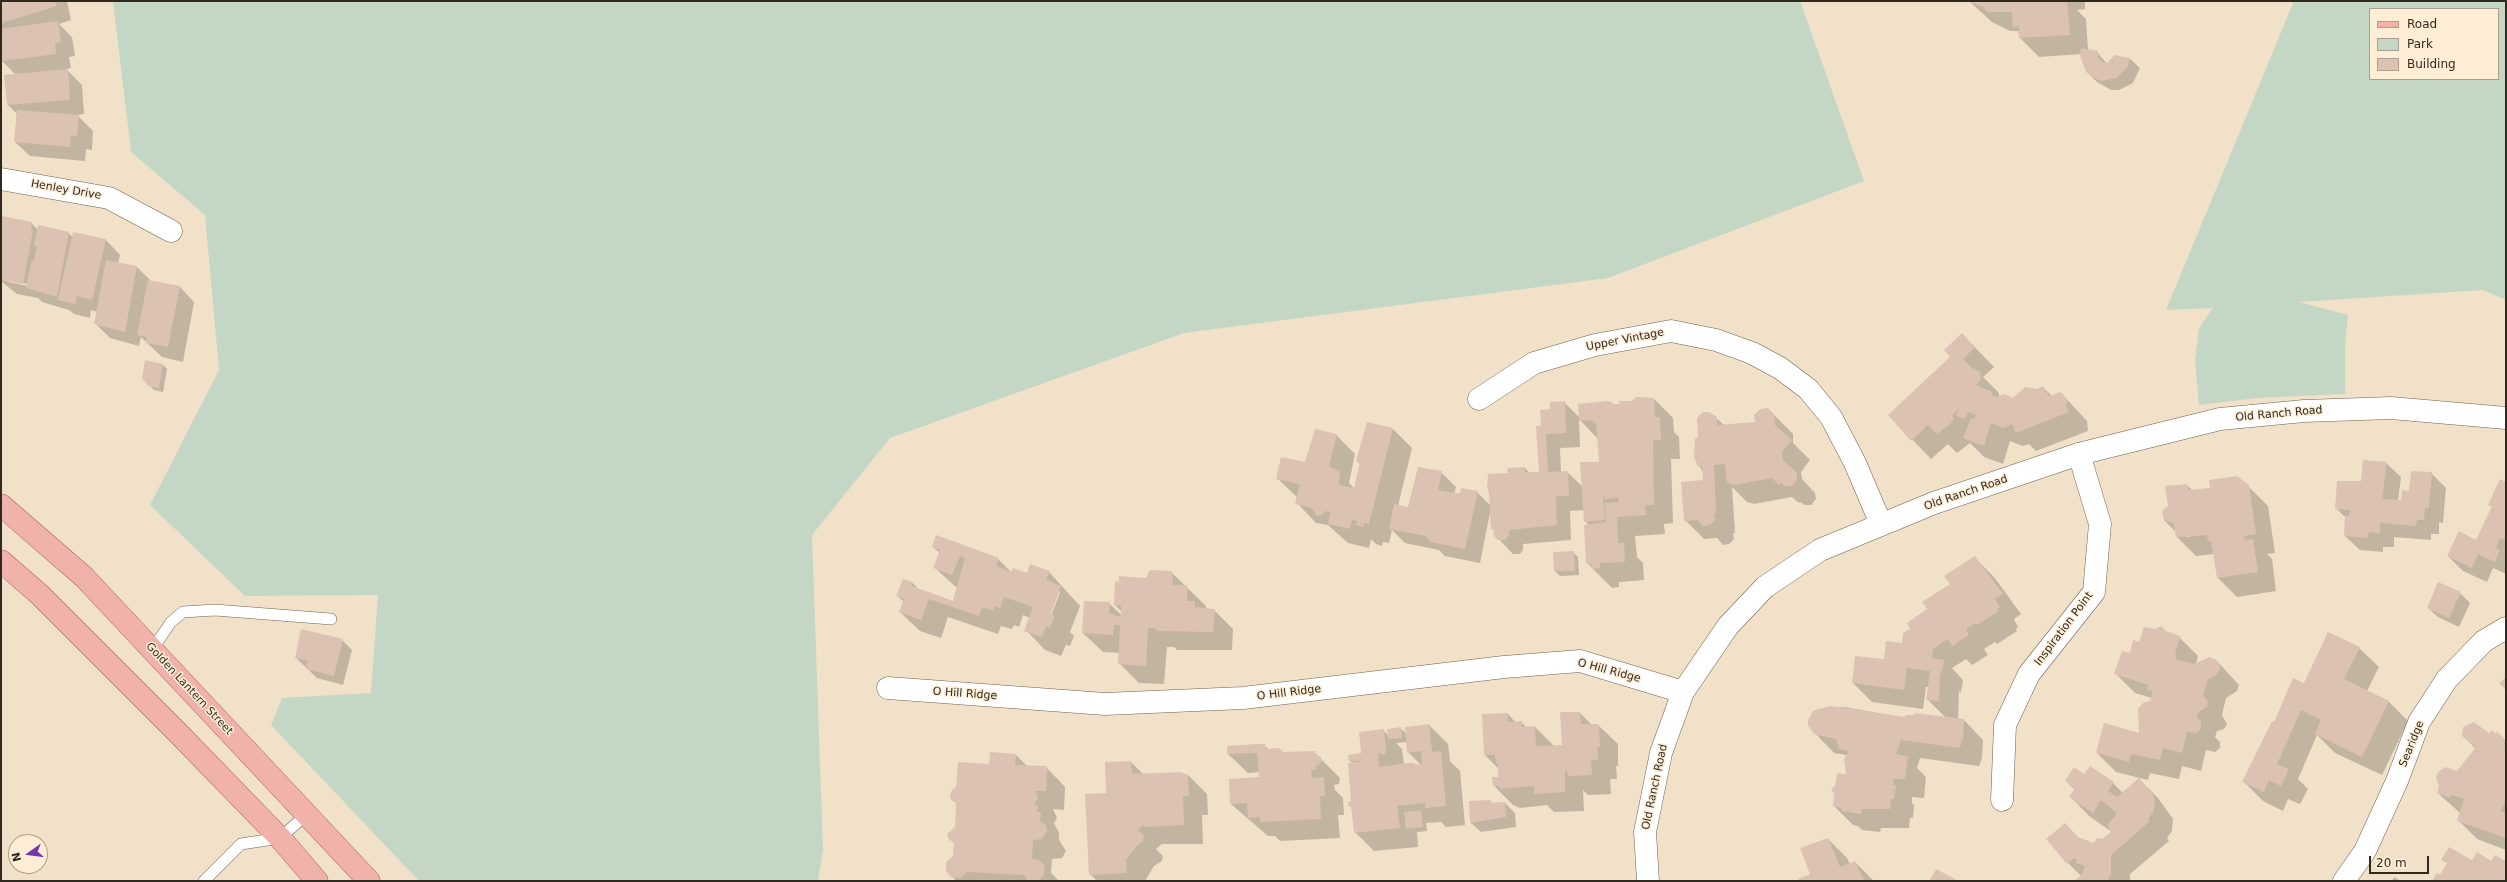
<!DOCTYPE html>
<style>
body{margin:0}
#map{position:relative;width:2507px;height:882px;overflow:hidden;background:#f2e1c9;font-family:"DejaVu Sans",sans-serif}
canvas{display:block}
.frame{position:absolute;inset:0;border:2px solid #2f2920;pointer-events:none}
.legend{position:absolute;left:2369px;top:8px;width:130px;height:72px;box-sizing:border-box;background:#ffeed6;border:1px solid #ac9f8d;margin:0;padding:5px 7px;list-style:none;font-size:12px;color:#2f2920}
.legend li{display:flex;align-items:center;gap:8px;height:20px}
.legend b{width:20px;border:1px solid #ac9f8d}
.north{position:absolute;left:8px;top:834px;width:40px;height:40px;box-sizing:border-box;background:#ffeed6;border:1px solid #ac9f8d;border-radius:50%;rotate:256deg;font-size:11px;font-weight:700;line-height:16px;text-align:center;color:#2f2920}
.north::after{content:'';display:block;margin:auto;width:14px;height:18px;background:#7435aa;clip-path:polygon(50% 0,100% 100%,50% 72%,0 100%)}
.scale{position:absolute;left:2369px;top:856px;width:60px;height:18px;box-sizing:border-box;border:2px solid #2f2920;border-top:0;padding-left:5px;font-size:12px;line-height:14px;white-space:nowrap;color:#2f2920;-webkit-text-stroke:3px #ffeed6;paint-order:stroke}
</style>
<div id="map">
<canvas width="2507" height="882"></canvas>
<div class="frame"></div>
<ul class="legend">
<li><b style="height:5px;background:#f2b2ac"></b>Road</li>
<li><b style="height:11px;background:#c3d7c4"></b>Park</li>
<li><b style="height:11px;background:#dcc2b2"></b>Building</li>
</ul>
<div class="north">N</div>
<div class="scale">20 m</div>
</div>
<script>
const ctx = document.querySelector('canvas').getContext('2d');
ctx.lineJoin = 'round';
function paint(path, color) { ctx.fillStyle = color; ctx.fill(path, 'evenodd'); }
const shape = rows => new Path2D(rows.map(r => 'M' + r).join(''));
function strokePath(path, color, width, dash) { ctx.strokeStyle = color; ctx.lineWidth = width; ctx.lineCap = dash ? 'butt' : 'round'; ctx.setLineDash(dash || []); ctx.stroke(path); }
function label(font, color, halo, rows, align = 'center') {
  ctx.font = font + ' "DejaVu Sans",sans-serif'; ctx.lineWidth = 3; ctx.setLineDash([]); ctx.textBaseline = 'middle'; ctx.strokeStyle = halo; ctx.fillStyle = color; for (const [text, x, y, turn = 0] of rows) {
    ctx.save(); ctx.translate(x, y); ctx.rotate((+turn || 0) * Math.PI / 180); ctx.textAlign = isNaN(turn) ? turn : align; if (halo) ctx.strokeText(text, 0, 0); ctx.fillText(text, 0, 0); ctx.restore();
  }
}
paint(shape([
 [113,1,1800,1,1864,181,1608,278,1184,333,890,438,812,535,823,850,818,881,419,881,271,725,282,698,371,693,378,595,245,596,150,505,219,370,205,215,131,152],
 [2294,1,2506,1,2506,300,2483,290,2299,302,2348,315,2345,345,2345,394,2257,398,2199,405,2195,360,2199,328,2213,308,2166,310],
 [2370,9,2498,9,2498,79,2370,79]
]), '#c3d7c4');
paint(shape([
 [1,1,67,1,71,20,59,24,72,37,75,56,69,57,71,68,66,69,82,85,84,114,77,115,93,131,92,150,86,149,85,161,30,156,15,142,17,114,8,105,5,76,16,75,2,61],
 [1969,1,2085,1,2085,9,2077,10,2086,19,2088,50,2097,52,2107,64,2114,56,2130,59,2140,68,2133,83,2119,90,2111,90,2097,82,2087,72,2081,54,2039,57,2020,38,2018,31,2010,31,1992,22],
 [2,217,31,223,38,230,68,233,73,237,106,240,120,255,118,263,137,267,151,281,180,287,194,302,183,362,162,357,141,337,139,346,110,338,95,323,97,312,91,310,90,318,74,314,69,310,42,302,38,298,17,294,2,282,1,289],
 [6,280,28,284,28,286,9,282],
 [1962,334,1994,367,1983,377,1999,393,1999,397,2014,399,2043,387,2052,396,2061,393,2087,421,2088,431,2036,451,2029,444,2023,446,2010,441,2003,464,1984,457,1970,443,1957,453,1948,444,1931,459,1889,415,1952,357],
 [163,365,167,369,163,392,154,390,149,385],
 [1654,399,1673,418,1674,432,1679,437,1680,459,1671,459,1673,523,1664,524,1665,534,1635,536,1637,557,1643,563,1644,580,1619,582,1619,587,1612,588,1587,563,1589,525,1585,521,1584,510,1570,511,1571,540,1523,544,1523,550,1520,554,1513,554,1495,535,1490,513,1480,563,1445,556,1439,550,1405,543,1392,530,1389,543,1383,542,1382,546,1376,544,1371,539,1369,548,1348,543,1328,525,1316,523,1297,503,1298,498,1277,478,1306,464,1336,435,1355,454,1349,483,1355,489,1361,465,1357,461,1393,429,1412,448,1398,506,1409,508,1441,472,1456,487,1454,494,1477,492,1491,506,1488,487,1525,468,1530,473,1540,473,1542,427,1551,410,1564,402,1580,418,1612,403,1614,405],
 [1579,419,1598,439,1600,463,1583,487,1567,472,1561,472,1560,448,1580,447],
 [1773,414,1793,434,1793,443,1810,460,1801,472,1802,479,1815,493,1816,499,1811,505,1805,505,1800,502,1799,503,1792,497,1754,504,1747,502,1732,487,1735,533,1733,533,1734,539,1729,544,1723,545,1717,538,1704,539,1685,520,1704,481,1703,472,1695,459,1696,439,1700,439,1716,418,1724,425,1756,423],
 [2386,463,2401,477,2398,501,2402,501,2431,473,2446,488,2443,523,2439,522,2439,534,2431,534,2431,540,2394,537,2394,547,2383,547,2383,552,2360,550,2345,536,2346,518,2336,508,2362,482],
 [2506,483,2506,574,2493,568,2487,582,2463,571,2448,556,2477,541,2492,507,2489,504],
 [2187,485,2192,490,2248,486,2268,506,2275,553,2267,554,2272,559,2276,591,2237,597,2218,578,2214,554,2196,556,2177,537,2176,532,2164,520,2169,506],
 [2203,534,2186,537,2185,535],
 [933,547,998,559,1012,573,1027,574,1049,572,1080,606,1070,632,1074,636,1070,646,1066,645,1061,656,1045,650,1026,630,1030,618,1023,615,1019,627,1014,625,1012,629,1001,626,998,634,948,617,941,638,920,631,900,612,904,602,897,596,913,583,918,589,953,602,957,588,935,568,940,553],
 [1058,591,1060,592,1050,619,1048,618],
 [1573,552,1578,557,1579,575,1560,576,1555,571],
 [1975,558,1994,577,2021,614,2014,619,2018,627,2016,629,2017,631,1997,644,1995,642,1984,649,1988,655,1972,665,1966,659,1952,668,1963,680,1961,692,1959,691,1958,720,1964,720,1983,740,1982,758,1979,766,1920,758,1917,768,1926,777,1924,798,1912,797,1912,803,1914,805,1913,818,1910,818,1909,828,1881,828,1880,832,1862,830,1858,826,1853,825,1834,806,1847,776,1846,755,1834,753,1815,733,1811,715,1818,709,1844,707,1906,718,1946,718,1927,699,1929,687,1926,687,1923,709,1872,702,1853,683,1903,644,1912,629],
 [1171,572,1206,606,1206,609,1214,610,1233,629,1232,650,1177,650,1174,647,1167,647,1164,684,1139,683,1120,664,1120,653,1103,652,1083,633,1109,603,1122,616,1122,612,1115,605,1147,579],
 [2460,593,2470,603,2459,627,2438,617,2428,608],
 [2167,633,2179,637,2198,656,2196,664,2210,658,2216,660,2239,685,2237,691,2226,698,2222,715,2227,724,2224,729,2217,731,2215,737,2220,742,2220,748,2215,752,2206,750,2201,771,2182,766,2179,779,2150,773,2148,780,2116,772,2097,753,2140,734,2152,698,2135,693,2116,674,2140,643],
 [342,640,352,650,343,685,317,678,296,658],
 [2359,648,2379,667,2367,691,2389,702,2408,721,2382,775,2335,753,2317,735,2298,779,2308,789,2300,804,2288,799,2283,811,2263,801,2244,782,2275,723,2304,684],
 [1580,713,1592,725,1598,725,1618,744,1618,766,1616,766,1617,779,1610,779,1611,794,1588,795,1583,790,1584,811,1554,812,1547,805,1520,808,1513,805,1494,786,1499,778,1499,769,1485,755,1508,714,1516,723,1521,722,1526,727,1535,727,1554,746,1563,746],
 [2473,723,2489,735,2496,735,2498,733,2506,741,2506,850,2477,839,2458,820,2460,813,2438,793,2476,749,2463,736,2465,726],
 [1429,725,1448,744,1450,761,1460,771,1465,825,1446,827,1441,822,1426,823,1427,831,1417,832,1418,847,1374,851,1355,832,1353,809,1350,806,1352,802,1353,763,1350,761,1363,754,1383,730,1389,736,1400,728,1407,734],
 [1407,742,1408,752,1421,765,1404,764,1402,749,1396,743],
 [1264,745,1268,749,1283,753,1314,752,1340,778,1339,784,1334,785,1335,790,1343,798,1344,815,1338,815,1340,838,1280,841,1275,836,1268,836,1231,804,1230,780,1260,778,1260,772,1248,773,1228,754],
 [1016,755,1028,767,1046,767,1065,787,1064,810,1053,809,1057,818,1054,823,1059,833,1059,840,1066,851,1062,858,1052,859,1051,873,1059,881,956,881,952,876,955,844,950,839,956,827,957,804,952,799,990,765],
 [1131,762,1144,775,1182,773,1188,775,1207,794,1208,815,1202,815,1203,844,1162,844,1156,849,1163,856,1162,861,1154,866,1145,881,1097,881,1090,874,1107,794],
 [2084,775,2113,783,2123,793,2139,779,2158,798,2173,819,2172,831,2167,838,2169,841,2130,874,2130,881,2074,881,2082,877,2068,863,2080,839,2095,844,2112,832,2089,816,2070,796,2075,790,2066,781],
 [1470,802,1505,803,1515,813,1516,827,1481,832,1471,823],
 [1828,839,1847,858,1850,864,1855,862,1874,881,1800,881,1799,879,1812,874],
 [2394,877,2401,881,2392,881]
]), '#0003');
paint(shape([
 [1,1,55,1,57,6,1,23],
 [1973,1,2067,1,2070,35,2019,38,2019,26,2013,27,2012,12,1987,12,1983,7,1972,3],
 [58,21,61,42,55,43,56,54,1,61,1,29],
 [2081,48,2098,51,2098,58,2104,63,2111,61,2114,55,2130,58,2128,66,2117,78,2100,81,2086,72,2080,56],
 [68,69,70,100,7,105,4,75],
 [17,110,79,115,77,136,71,135,70,147,14,142],
 [2,216,32,222,31,229,33,230,23,284,1,280],
 [38,225,69,232,57,297,26,288,32,260,34,260,37,246,34,246],
 [73,232,106,239,92,300,77,296,75,304,58,300],
 [106,260,137,266,125,332,94,324],
 [148,280,180,286,168,347,146,343,147,337,137,335],
 [1962,333,1975,347,1963,359,1972,368,1980,372,1981,379,1976,385,1992,392,1991,395,1996,397,2005,394,2013,398,2025,387,2037,389,2043,386,2049,396,2061,392,2068,400,2066,406,2069,412,2016,433,2012,424,2003,428,1991,423,1984,446,1963,438,1971,418,1974,419,1976,415,1968,412,1965,419,1956,416,1959,408,1952,416,1954,418,1951,423,1937,434,1928,425,1911,441,1888,415,1950,357,1944,350],
 [145,360,163,364,159,388,148,386,142,378],
 [1636,397,1654,398,1655,417,1660,417,1661,440,1653,440,1654,505,1645,505,1646,515,1617,517,1618,543,1624,543,1625,562,1600,563,1600,568,1592,569,1591,564,1586,564,1584,525,1606,522,1605,503,1619,502,1618,498,1605,499,1603,494,1605,520,1584,522,1580,462,1599,462,1596,423,1593,423,1593,420,1579,421,1578,404,1607,401,1612,402,1612,404,1619,404,1619,401,1632,401],
 [1565,401,1566,433,1546,434,1548,472,1568,471,1569,496,1556,496,1557,525,1509,530,1509,535,1505,540,1498,540,1494,536,1493,529,1491,530,1489,488,1487,488,1488,474,1508,473,1507,468,1525,467,1525,472,1539,472,1536,426,1541,426,1540,410,1550,409,1550,402],
 [1768,408,1774,414,1775,425,1792,440,1782,452,1783,460,1797,473,1797,480,1792,486,1785,486,1781,483,1779,485,1772,478,1734,485,1727,483,1725,464,1714,465,1716,514,1714,514,1715,520,1710,525,1703,526,1697,520,1684,521,1681,482,1703,480,1702,466,1697,466,1696,459,1694,459,1695,438,1698,438,1697,418,1703,412,1709,412,1717,417,1717,425,1755,422,1754,415,1760,409],
 [1367,422,1393,428,1369,524,1364,523,1363,527,1356,525,1357,521,1352,520,1350,529,1328,524,1330,512,1325,511,1322,515,1317,516,1312,508,1295,504,1300,484,1276,479,1281,457,1305,462,1315,429,1337,434,1329,466,1340,472,1339,485,1354,488,1360,462,1356,461],
 [2363,460,2387,462,2382,499,2401,500,2402,490,2409,491,2411,471,2432,472,2429,508,2425,508,2424,520,2417,520,2416,526,2380,523,2380,533,2369,532,2368,538,2344,536,2345,516,2349,516,2350,510,2335,509,2337,481,2361,481],
 [1418,467,1442,471,1438,490,1460,494,1461,488,1478,491,1465,549,1430,542,1426,536,1389,529,1394,504,1408,507],
 [2237,476,2249,485,2256,534,2244,536,2245,540,2253,539,2258,572,2217,578,2211,541,2208,541,2207,535,2176,537,2174,523,2164,520,2162,511,2168,506,2165,486,2187,484,2188,490,2210,488,2209,480],
 [2500,479,2506,482,2506,541,2500,538,2496,548,2500,550,2495,562,2478,554,2472,568,2447,556,2459,531,2476,540,2492,506,2488,505],
 [936,535,999,558,996,566,1011,572,1013,568,1027,573,1030,564,1050,571,1046,580,1061,586,1051,614,1055,616,1050,628,1046,626,1042,637,1024,631,1033,607,1004,597,1000,608,995,606,993,611,982,607,979,616,929,599,921,620,899,612,904,599,896,596,903,579,913,582,912,586,953,601,965,558,960,556,952,575,933,568,940,550,932,547],
 [1574,551,1575,571,1554,571,1553,552],
 [1975,556,2003,594,1995,599,2000,607,1997,609,1999,611,1977,625,1975,623,1966,629,1969,635,1952,646,1948,639,1933,649,1932,658,1944,660,1942,673,1940,673,1939,701,1926,700,1930,671,1907,668,1904,690,1852,683,1855,656,1884,659,1886,641,1902,643,1903,633,1910,629,1907,623,1927,609,1922,602,1950,584,1944,576],
 [1150,570,1172,571,1173,585,1187,585,1187,601,1195,601,1195,607,1215,609,1213,632,1157,631,1156,628,1148,628,1146,666,1118,664,1120,625,1114,625,1113,635,1082,633,1084,601,1110,602,1109,613,1121,617,1121,606,1114,605,1115,581,1119,582,1119,576,1146,578],
 [2438,582,2461,592,2449,618,2427,608],
 [2161,626,2166,631,2180,636,2175,653,2177,660,2194,664,2210,657,2219,662,2220,669,2216,675,2208,679,2203,695,2208,701,2207,707,2198,712,2197,717,2201,722,2201,728,2196,733,2187,732,2182,753,2163,748,2160,760,2131,754,2129,762,2096,753,2104,723,2139,733,2138,709,2143,703,2150,701,2153,691,2147,690,2148,685,2114,674,2122,651,2130,653,2133,640,2139,642,2144,627,2155,629],
 [301,629,343,639,334,676,306,669,308,661,295,658],
 [2328,632,2360,647,2344,679,2389,701,2362,757,2315,734,2321,720,2301,710,2277,764,2289,769,2281,786,2269,780,2264,792,2242,782,2272,721,2274,722,2293,678,2304,683],
 [2506,677,2506,690,2499,683],
 [1830,706,1905,717,1905,715,1914,715,1914,713,1964,719,1963,739,1962,739,1960,748,1901,740,1896,754,1908,757,1905,779,1893,779,1893,785,1896,785,1894,799,1891,799,1890,809,1862,809,1861,814,1842,811,1842,808,1833,806,1834,794,1831,789,1835,786,1837,773,1846,774,1844,759,1849,751,1839,749,1836,739,1814,734,1808,725,1808,720,1813,711],
 [1560,712,1580,712,1581,724,1599,724,1600,747,1597,747,1598,760,1591,760,1592,775,1568,776,1567,771,1565,771,1565,792,1534,794,1534,786,1500,789,1499,786,1493,786,1492,777,1498,777,1498,763,1496,764,1495,755,1484,755,1482,714,1508,713,1508,722,1522,721,1522,727,1535,726,1536,746,1562,745],
 [2474,722,2489,733,2492,730,2496,734,2497,731,2506,741,2504,744,2506,746,2506,802,2500,811,2506,813,2506,838,2457,821,2464,799,2452,795,2450,798,2437,793,2439,786,2436,778,2438,772,2445,767,2457,771,2476,747,2462,736,2463,727],
 [1429,724,1432,752,1441,751,1446,806,1425,808,1425,803,1397,806,1400,828,1354,833,1351,806,1349,807,1348,802,1351,801,1348,763,1364,761,1349,761,1348,755,1361,753,1359,732,1384,729,1386,752,1384,755,1378,753,1379,767,1407,763,1415,763,1415,765,1422,764,1421,751,1407,753,1405,727],
 [1401,727,1402,738,1388,739,1387,729],
 [1256,744,1265,744,1265,749,1279,748,1283,752,1315,751,1315,755,1320,756,1322,760,1320,764,1316,766,1316,770,1311,770,1312,778,1324,777,1325,796,1320,796,1321,819,1260,822,1260,817,1248,818,1247,803,1230,804,1229,779,1259,777,1257,753,1227,754,1227,746],
 [990,752,1016,754,1015,765,1047,766,1046,791,1035,791,1038,798,1034,805,1038,806,1037,812,1041,812,1040,821,1046,825,1047,831,1042,839,1033,840,1032,859,1039,860,1045,866,1044,875,1038,881,1028,881,1024,875,967,872,961,878,951,877,946,871,946,862,953,856,954,842,949,840,947,834,955,827,956,803,951,800,950,795,952,790,956,787,958,762,989,764],
 [1131,761,1132,774,1182,772,1183,774,1188,774,1189,796,1183,796,1184,825,1145,827,1143,825,1138,830,1144,836,1143,841,1135,847,1135,849,1126,859,1127,873,1089,875,1085,794,1106,793,1105,762],
 [2090,766,2114,782,2108,791,2117,797,2139,778,2153,795,2155,803,2153,812,2148,819,2150,821,2111,855,2111,875,2107,881,2073,881,2081,876,2085,866,2076,863,2077,859,2074,858,2067,864,2046,839,2065,823,2078,837,2094,843,2097,838,2102,839,2111,832,2107,825,2117,814,2111,808,2101,800,2093,813,2069,797,2075,788,2065,781,2074,767,2084,774],
 [1491,800,1491,803,1505,802,1506,817,1470,823,1469,801],
 [1421,810,1423,827,1406,829,1404,812],
 [1828,838,1840,867,1855,861,1864,880,1799,881,1798,879,1810,874,1800,848],
 [2449,847,2472,860,2477,852,2491,861,2495,855,2506,861,2506,881,2432,881,2437,873,2440,875,2447,863,2441,860],
 [1936,869,1955,879,1954,881,1929,881]
]), '#dcc2b2');
const service = shape([
 [152,650,171,622,183,612,215,610,331,619],
 [204,881,241,844,280,838,307,814]
]);
const minor = shape([
 [1,179,109,198,171,231],
 [1479,399,1534,363,1595,345,1671,331,1716,340,1752,353,1780,368,1808,389,1831,417,1855,463,1881,524],
 [888,688,1105,704,1243,698,1504,667,1580,661,1683,692],
 [2002,800,2005,725,2029,674,2094,592,2100,524,2079,454],
 [2344,881,2365,851,2397,781,2419,722,2447,679,2484,641,2506,628]
]);
const tertiary = shape([
 [1648,881,1645,832,1661,753,1683,692,1728,626,1765,587,1820,550,1934,503,2079,454,2220,419,2304,411,2391,408,2506,418]
]);
const primary = shape([
 [1,505,84,577,369,881],
 [1,561,39,594,178,733,280,838,317,881]
]);
strokePath(service, '#6f604b', 12);
strokePath(minor, '#6f604b', 23);
strokePath(tertiary, '#6f604b', 23);
strokePath(primary, '#a86057', 23);
strokePath(service, '#fff', 11);
strokePath(minor, '#fff', 22);
strokePath(tertiary, '#fff', 22);
strokePath(primary, '#f2b2ac', 22);
label('11px', '#2f2920', '#ffeed6', [
 ["Henley Drive",66,190,10],
 ["Upper Vintage",1625,340,-11],
 ["Old Ranch Road",2279,414,-5],
 ["Old Ranch Road",1966,493,-19],
 ["Inspiration Point",2064,629,-53],
 ["O Hill Ridge",1609,671,15],
 ["Golden Lantern Street",189,689,47],
 ["O Hill Ridge",1289,693,-7],
 ["O Hill Ridge",965,694,4],
 ["Searidge",2412,744,-68],
 ["Old Ranch Road",1655,787,-78]
]);
</script>
